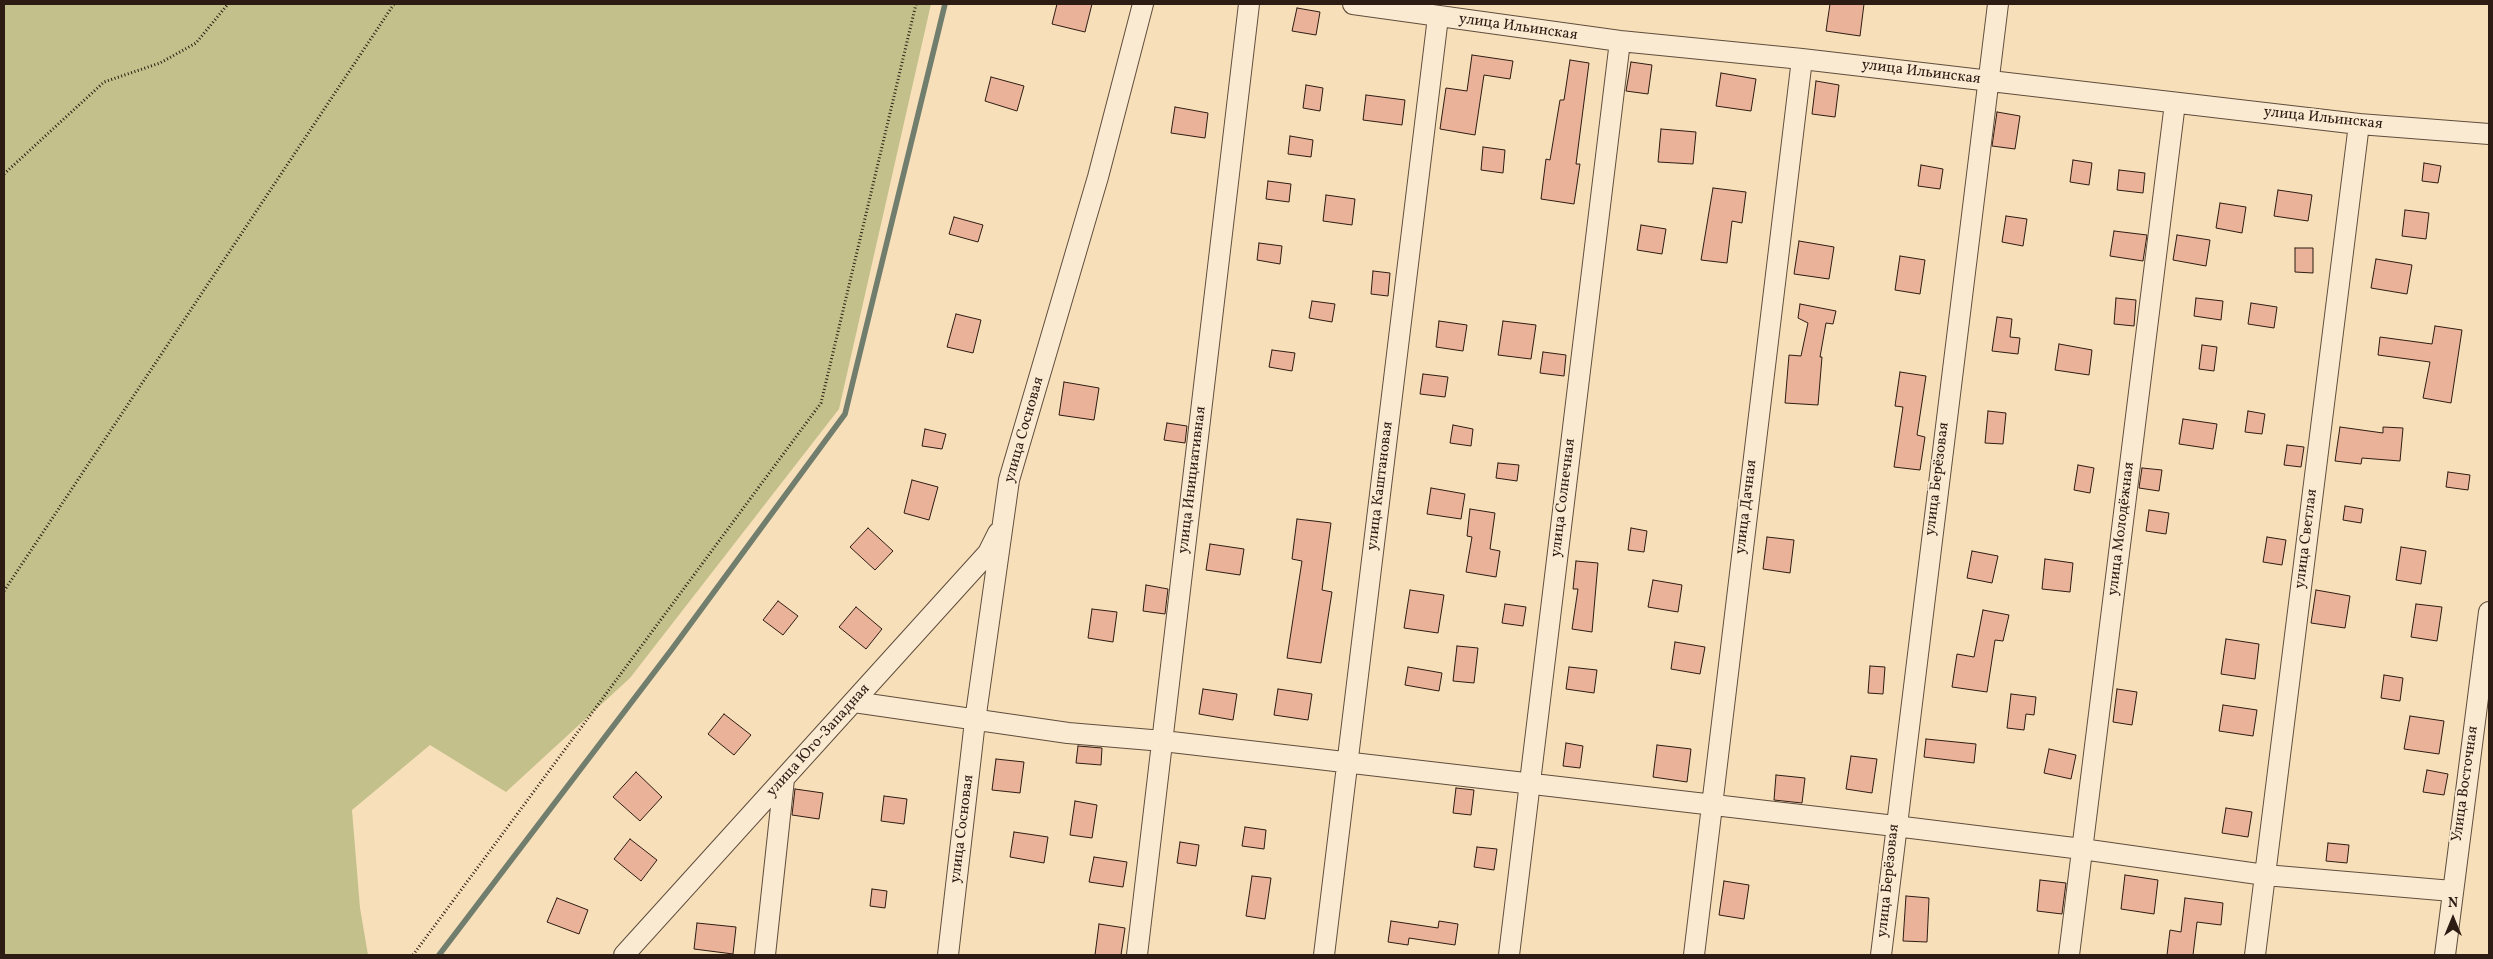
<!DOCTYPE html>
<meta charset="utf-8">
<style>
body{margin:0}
#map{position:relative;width:2493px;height:959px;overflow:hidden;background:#f7dfb9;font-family:Vollkorn,serif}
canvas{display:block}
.frame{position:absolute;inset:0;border:5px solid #2d1c13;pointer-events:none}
.north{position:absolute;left:2428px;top:894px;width:50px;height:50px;-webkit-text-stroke:4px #faead2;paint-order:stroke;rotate:0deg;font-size:14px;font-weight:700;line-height:20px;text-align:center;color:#2d1c13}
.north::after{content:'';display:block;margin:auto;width:18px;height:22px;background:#2d1c13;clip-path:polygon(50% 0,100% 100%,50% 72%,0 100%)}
</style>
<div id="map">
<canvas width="2493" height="959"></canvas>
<div class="frame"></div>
<div class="north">N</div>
</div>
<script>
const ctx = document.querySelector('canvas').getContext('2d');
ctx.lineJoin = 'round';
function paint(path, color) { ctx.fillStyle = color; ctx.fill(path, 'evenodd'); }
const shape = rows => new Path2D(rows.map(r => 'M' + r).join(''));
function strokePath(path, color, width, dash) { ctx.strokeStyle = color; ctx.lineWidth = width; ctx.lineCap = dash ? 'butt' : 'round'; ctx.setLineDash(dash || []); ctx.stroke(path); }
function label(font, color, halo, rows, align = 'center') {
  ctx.font = font + ' Vollkorn,serif'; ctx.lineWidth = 4; ctx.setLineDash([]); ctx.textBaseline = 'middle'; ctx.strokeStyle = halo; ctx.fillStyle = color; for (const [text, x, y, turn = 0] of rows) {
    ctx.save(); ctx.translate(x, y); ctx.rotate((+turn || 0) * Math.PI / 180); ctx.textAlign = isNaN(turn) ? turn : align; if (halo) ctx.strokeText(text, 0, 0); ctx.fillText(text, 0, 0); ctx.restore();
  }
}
paint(shape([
 [4,4,931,4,839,409,630,678,506,792,430,745,352,810,360,908,368,955,4,955]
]), '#c3c08b');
strokePath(shape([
 [439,955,672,649,845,414,945,4]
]), '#717d6d', 5.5);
const building = shape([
 [1057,4,1092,4,1085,32,1052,24,1057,4],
 [1830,4,1864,4,1860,36,1826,31,1830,4],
 [1297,8,1320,12,1316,35,1292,31,1297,8],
 [1472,55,1513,61,1510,79,1484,75,1475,135,1440,129,1446,88,1467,91,1472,55],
 [1570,60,1589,63,1576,164,1580,164,1574,204,1541,199,1546,159,1550,160,1560,100,1564,100,1570,60],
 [1631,62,1652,65,1648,94,1626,91,1631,62],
 [1721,73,1756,79,1751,111,1716,106,1721,73],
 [991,77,1024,86,1017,111,985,101,991,77],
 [1816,81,1839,85,1835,117,1812,114,1816,81],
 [1306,85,1323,88,1320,111,1303,108,1306,85],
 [1366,95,1405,100,1402,125,1363,120,1366,95],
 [1175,107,1208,113,1205,138,1171,133,1175,107],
 [1997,112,2020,116,2015,149,1992,146,1997,112],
 [1661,129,1696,132,1693,164,1658,162,1661,129],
 [1290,136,1313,140,1311,157,1288,154,1290,136],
 [1483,147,1505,150,1503,173,1481,170,1483,147],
 [2073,160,2092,163,2089,185,2070,182,2073,160],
 [2424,163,2441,166,2438,183,2422,181,2424,163],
 [1921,165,1943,169,1940,189,1918,186,1921,165],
 [2119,170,2145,173,2143,193,2117,190,2119,170],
 [1268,181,1291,184,1289,202,1266,199,1268,181],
 [1713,188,1746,192,1742,223,1732,221,1727,263,1701,260,1713,188],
 [2278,190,2312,195,2308,221,2274,216,2278,190],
 [1326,195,1355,199,1352,225,1323,221,1326,195],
 [2220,203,2246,207,2242,233,2216,228,2220,203],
 [2405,210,2429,213,2426,239,2402,236,2405,210],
 [2006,216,2027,219,2023,246,2002,242,2006,216],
 [954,217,983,225,978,242,949,234,954,217],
 [1641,225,1666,229,1662,254,1637,250,1641,225],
 [2114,231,2147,235,2143,261,2110,256,2114,231],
 [2177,235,2210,240,2206,266,2173,260,2177,235],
 [1799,241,1834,247,1829,279,1794,274,1799,241],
 [1259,243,1282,246,1280,264,1257,260,1259,243],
 [2295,248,2313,248,2313,273,2295,272,2295,248],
 [1900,256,1925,260,1920,294,1895,290,1900,256],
 [2376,259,2412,265,2407,294,2371,288,2376,259],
 [1373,271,1390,273,1388,296,1371,294,1373,271],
 [2116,298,2136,300,2134,326,2114,324,2116,298],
 [2196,298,2223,301,2221,320,2194,316,2196,298],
 [1312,301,1335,304,1332,322,1309,318,1312,301],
 [2251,303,2277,307,2274,328,2248,324,2251,303],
 [1800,304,1836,311,1833,324,1826,323,1820,357,1822,357,1818,405,1785,403,1789,355,1801,356,1808,323,1798,318,1800,304],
 [956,314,981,320,973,353,947,347,956,314],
 [1997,317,2012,319,2010,337,2020,338,2018,354,1992,351,1997,317],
 [1439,321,1467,325,1463,351,1436,347,1439,321],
 [1503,321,1536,325,1531,359,1498,355,1503,321],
 [2435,326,2462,330,2451,403,2423,398,2430,362,2378,355,2380,337,2432,344,2435,326],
 [2059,344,2092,350,2089,375,2055,370,2059,344],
 [2202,345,2217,347,2214,371,2199,369,2202,345],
 [1272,350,1295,353,1292,371,1269,367,1272,350],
 [1543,352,1566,355,1564,376,1540,373,1543,352],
 [1900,372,1926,376,1917,435,1925,437,1920,470,1894,467,1903,407,1895,406,1900,372],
 [1423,374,1448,377,1445,397,1420,394,1423,374],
 [1064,382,1099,388,1094,420,1059,415,1064,382],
 [1988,411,2006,413,2003,444,1985,443,1988,411],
 [2248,411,2265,414,2262,434,2245,432,2248,411],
 [2183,419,2217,424,2213,449,2179,444,2183,419],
 [1167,423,1187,426,1185,443,1164,440,1167,423],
 [1453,425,1473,429,1471,446,1450,443,1453,425],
 [2340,427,2383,433,2383,427,2403,428,2400,461,2362,458,2361,464,2335,461,2340,427],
 [925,429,946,434,942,449,922,446,925,429],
 [2287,445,2304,447,2301,467,2284,465,2287,445],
 [1498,463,1519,465,1517,481,1496,478,1498,463],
 [2078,465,2094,468,2090,493,2074,490,2078,465],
 [2142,468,2162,470,2159,491,2139,488,2142,468],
 [2448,472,2470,475,2468,490,2446,487,2448,472],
 [912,480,938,487,929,520,904,513,912,480],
 [1431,488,1465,494,1461,519,1427,514,1431,488],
 [2345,506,2363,509,2361,523,2343,520,2345,506],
 [1470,509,1495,513,1490,549,1500,551,1496,577,1466,572,1472,537,1467,536,1470,509],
 [2149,510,2169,513,2166,534,2146,531,2149,510],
 [1297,519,1331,523,1322,590,1332,592,1321,663,1287,658,1302,561,1292,559,1297,519],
 [868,528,893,551,875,570,850,547,868,528],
 [1631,528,1647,531,1644,552,1628,550,1631,528],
 [1767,537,1794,540,1790,573,1763,569,1767,537],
 [2267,537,2286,540,2282,565,2263,562,2267,537],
 [1210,544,1244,549,1240,575,1206,570,1210,544],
 [2401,547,2426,551,2421,584,2396,580,2401,547],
 [1972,551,1998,556,1992,583,1967,578,1972,551],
 [2045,559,2073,563,2070,592,2042,589,2045,559],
 [1576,561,1598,563,1592,632,1572,629,1578,589,1573,589,1576,561],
 [1653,580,1682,585,1678,612,1648,607,1653,580],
 [1146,585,1168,589,1165,614,1143,611,1146,585],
 [1410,590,1444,595,1438,633,1404,628,1410,590],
 [2316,590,2350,596,2345,628,2311,623,2316,590],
 [778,601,798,616,783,635,763,620,778,601],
 [1505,604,1526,607,1523,626,1502,623,1505,604],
 [2416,604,2442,607,2437,641,2411,637,2416,604],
 [856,607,882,629,866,649,839,627,856,607],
 [1092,609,1117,612,1113,642,1088,638,1092,609],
 [1983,610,2009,615,2003,641,1995,640,1987,692,1952,687,1957,654,1974,657,1983,610],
 [2226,639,2259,644,2255,679,2221,674,2226,639],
 [1675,642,1705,647,1700,674,1671,669,1675,642],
 [1457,646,1478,648,1474,683,1453,681,1457,646],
 [1870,666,1885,667,1883,694,1868,693,1870,666],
 [1408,667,1442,673,1439,691,1405,685,1408,667],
 [1569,667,1597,670,1594,693,1566,689,1569,667],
 [2384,675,2403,678,2400,701,2381,698,2384,675],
 [1203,689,1237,694,1233,720,1199,714,1203,689],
 [1278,689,1312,694,1308,720,1274,715,1278,689],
 [2117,689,2137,692,2132,725,2113,722,2117,689],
 [2011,694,2036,697,2034,715,2026,714,2024,730,2007,728,2011,694],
 [2223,705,2257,710,2253,736,2219,731,2223,705],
 [724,714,751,735,734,755,708,734,724,714],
 [2410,716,2444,721,2439,754,2404,749,2410,716],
 [1926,739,1976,744,1974,763,1924,757,1926,739],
 [1566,743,1583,746,1580,768,1563,766,1566,743],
 [1657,745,1691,749,1687,782,1653,777,1657,745],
 [1078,746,1102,748,1101,765,1076,763,1078,746],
 [2049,749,2076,755,2071,779,2044,773,2049,749],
 [1851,756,1877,759,1872,793,1846,789,1851,756],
 [996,759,1024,762,1020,793,992,790,996,759],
 [2427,770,2448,774,2444,795,2423,792,2427,770],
 [636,772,662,797,640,821,613,797,636,772],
 [1776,775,1805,778,1802,803,1774,800,1776,775],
 [1456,788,1474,790,1471,815,1453,813,1456,788],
 [795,789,823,793,819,819,792,815,795,789],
 [884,796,907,799,904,824,881,821,884,796],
 [1075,801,1097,805,1092,838,1070,835,1075,801],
 [2226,808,2252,812,2248,837,2222,833,2226,808],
 [1245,827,1266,830,1264,849,1242,846,1245,827],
 [1014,832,1048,837,1044,863,1010,857,1014,832],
 [630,839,657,860,641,881,614,859,630,839],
 [1180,842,1199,845,1196,866,1177,863,1180,842],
 [2328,843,2349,845,2347,863,2326,861,2328,843],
 [1477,847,1497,849,1494,870,1474,867,1477,847],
 [1094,857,1127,862,1123,887,1089,882,1094,857],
 [2125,875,2158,880,2154,914,2121,909,2125,875],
 [1252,876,1271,878,1265,919,1246,916,1252,876],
 [2040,880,2066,883,2062,914,2037,911,2040,880],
 [1724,881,1749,885,1744,919,1719,915,1724,881],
 [872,889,887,891,885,908,870,906,872,889],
 [1906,896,1929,898,1927,942,1903,941,1906,896],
 [557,898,588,910,579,934,547,922,557,898],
 [2185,898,2223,903,2221,925,2197,922,2193,955,2167,955,2170,930,2181,932,2185,898],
 [1391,921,1438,928,1439,921,1458,924,1455,945,1409,938,1408,945,1388,942,1391,921],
 [697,923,736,927,733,954,694,949,697,923],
 [1099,924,1125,928,1121,955,1095,955,1099,924]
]);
paint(building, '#eab298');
strokePath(building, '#2d1c13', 1);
const minor = shape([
 [1353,4,1620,41,1802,59,2359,124,2489,134],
 [854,702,1068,733,1163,741,1895,826,2082,849,2265,875,2452,891],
 [624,955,988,553,998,533],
 [765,955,784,779],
 [948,955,975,721,1009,480,1098,177,1143,4],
 [1137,955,1249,4],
 [1324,955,1438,17],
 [1509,955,1620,41],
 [1694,955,1802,59],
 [1881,955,1998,4],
 [2069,955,2175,103],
 [2255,955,2359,124],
 [2445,955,2489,612]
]);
strokePath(minor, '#604d3c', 22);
strokePath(shape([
 [4,174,104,82,160,63,196,43,228,4],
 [4,591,394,4],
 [413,955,821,403,916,4]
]), '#2d1c13', 3, [1, 2.5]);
strokePath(minor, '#faead2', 20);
label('15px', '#2d1c13', '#faead2', [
 ["улица Ильинская",1518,28,8],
 ["улица Ильинская",1921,73,7],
 ["улица Ильинская",2323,119,6],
 ["улица Сосновая",1025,430,-74],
 ["улица Берёзовая",1938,479,-83],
 ["улица Инициативная",1193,480,-83],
 ["улица Каштановая",1381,486,-83],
 ["улица Солнечная",1564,498,-83],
 ["улица Дачная",1747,507,-83],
 ["улица Молодёжная",2122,529,-83],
 ["улица Светлая",2307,539,-83],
 ["улица Юго-Западная",819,741,-48],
 ["Улица Восточная",2466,784,-82],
 ["улица Сосновая",963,829,-83],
 ["улица Берёзовая",1889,881,-84]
]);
</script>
